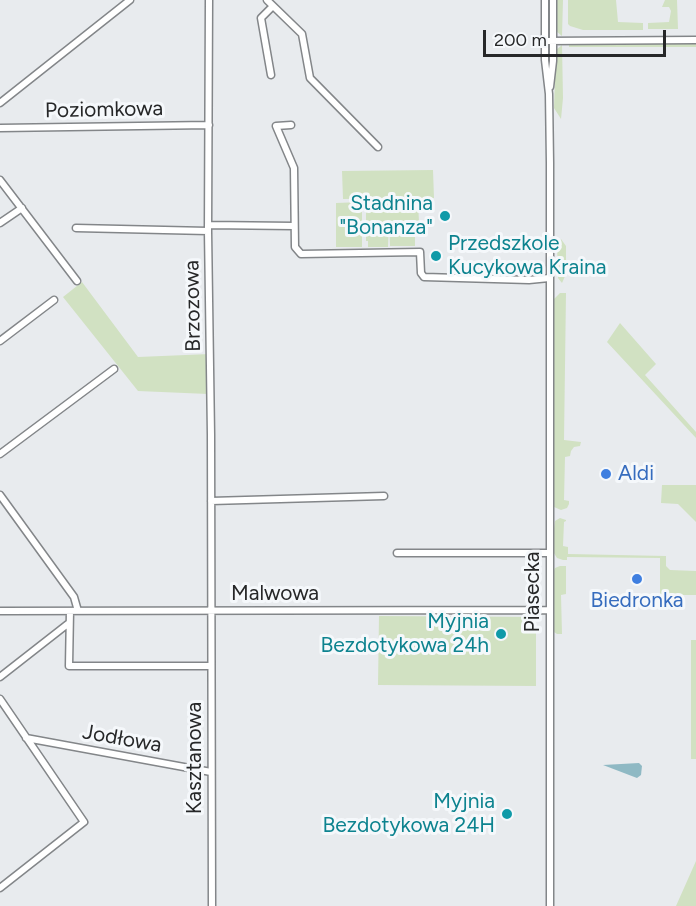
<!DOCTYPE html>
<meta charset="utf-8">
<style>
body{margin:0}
#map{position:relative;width:696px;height:906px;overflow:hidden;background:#e8ebee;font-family:Figtree,sans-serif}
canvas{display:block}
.scale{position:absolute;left:483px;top:30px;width:183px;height:27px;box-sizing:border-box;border:3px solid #262728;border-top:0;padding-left:8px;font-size:18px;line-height:21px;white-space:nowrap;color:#262728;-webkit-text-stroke:4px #f5f8fb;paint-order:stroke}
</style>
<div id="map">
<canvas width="696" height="906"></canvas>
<div class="scale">200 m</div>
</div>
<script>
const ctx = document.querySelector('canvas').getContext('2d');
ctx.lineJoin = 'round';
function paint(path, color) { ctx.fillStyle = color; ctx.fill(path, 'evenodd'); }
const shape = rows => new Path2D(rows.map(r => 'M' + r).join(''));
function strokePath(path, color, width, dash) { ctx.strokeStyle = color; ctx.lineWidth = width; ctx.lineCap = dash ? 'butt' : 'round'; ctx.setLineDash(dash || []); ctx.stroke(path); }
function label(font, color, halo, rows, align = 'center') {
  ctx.font = font + ' Figtree,sans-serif'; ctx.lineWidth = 6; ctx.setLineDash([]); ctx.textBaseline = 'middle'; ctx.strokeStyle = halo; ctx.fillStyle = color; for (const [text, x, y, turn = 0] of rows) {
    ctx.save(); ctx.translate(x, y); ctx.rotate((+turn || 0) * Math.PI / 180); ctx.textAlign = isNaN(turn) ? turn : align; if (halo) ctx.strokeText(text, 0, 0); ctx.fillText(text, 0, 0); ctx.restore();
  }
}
paint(shape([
 [556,0,563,0,562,36,556,31],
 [568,0,616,0,618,22,643,23,643,30,583,30,570,26,568,24],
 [665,0,677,0,678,29,648,29,648,23,669,22,671,11,669,7,662,7],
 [608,43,696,43,696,47,569,47,569,45],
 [562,45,563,98,561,119,554,108,556,50],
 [433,170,434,198,343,199,342,171],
 [362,202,362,247,336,247,336,203],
 [418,202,419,222,415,222,415,246,390,246,389,221,388,247,368,247,368,241,366,241,366,203],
 [561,239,566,246,566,274,562,283,558,278,557,245],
 [82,282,138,357,210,354,208,394,138,391,63,297],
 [560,293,566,293,564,440,581,442,580,446,574,447,571,451,570,456,565,457,564,500,569,501,569,504,567,508,561,510,554,507,553,503,553,300],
 [620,323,656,364,645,375,696,432,696,438,607,342],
 [662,485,696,485,696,522,678,504,661,503],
 [560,518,566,520,566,521,564,522,563,546,568,547,568,554,666,556,666,566,670,570,696,571,696,595,660,595,660,558,567,557,567,560,563,560,557,558,552,550,552,529,554,528,555,521],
 [560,566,566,566,566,594,561,595,562,634,557,634,554,632,553,573,555,568],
 [379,616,536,617,536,686,378,685],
 [691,640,696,640,696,759,691,759],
 [696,861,696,906,676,906]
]), '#d1e1c2');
paint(shape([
 [639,763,642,766,641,775,637,778,603,765]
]), '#8fb9c4');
const minor = shape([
 [209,0,208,231,211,435,212,906],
 [267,0,302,34,310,78,378,147],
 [545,0,545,60,549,94,550,163,550,906],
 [545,41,696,40],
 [271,75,261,18,273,6],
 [550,87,553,61,553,0],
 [0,103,130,0],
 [291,125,276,126,294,168,295,247,301,254,420,252,421,273,424,277,529,280,549,278],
 [0,128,209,125],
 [0,180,77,281],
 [0,223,22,208],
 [208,225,294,226],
 [76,228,208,231],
 [0,341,54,300],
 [0,454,114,369],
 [0,495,74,597,78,611],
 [211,501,384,496],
 [397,553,550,553],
 [0,611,549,610],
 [70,611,69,666,211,666],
 [0,677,69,623],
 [0,699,84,822,0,888],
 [26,738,211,772]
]);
strokePath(minor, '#838689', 9);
strokePath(minor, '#fff', 6);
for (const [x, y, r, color] of [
 [445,216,6,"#0f9aa8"],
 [436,256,6,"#0f9aa8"],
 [606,474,6,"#3f7fe0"],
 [637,579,6,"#3f7fe0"],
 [501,634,6,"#0f9aa8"],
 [507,814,6,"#0f9aa8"]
]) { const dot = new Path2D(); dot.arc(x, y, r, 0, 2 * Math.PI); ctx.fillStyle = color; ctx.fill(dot); strokePath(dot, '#f5f8fb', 2); }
label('21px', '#262728', '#f5f8fb', [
 ["Poziomkowa",104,110,-1],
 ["Brzozowa",193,306,-91],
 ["Piasecka",533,592,-90],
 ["Malwowa",275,594],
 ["Jodłowa",122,739,10],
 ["Kasztanowa",195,758,-90]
]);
label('21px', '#0d838f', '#f5f8fb', [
 ["Stadnina",433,204],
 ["\"Bonanza\"",433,228],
 ["Przedszkole",448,244,"left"],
 ["Kucykowa Kraina",448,268,"left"],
 ["Myjnia",489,622],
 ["Bezdotykowa 24h",489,646],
 ["Myjnia",495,802],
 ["Bezdotykowa 24H",495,826]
], 'right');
label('21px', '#366cbe', '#f5f8fb', [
 ["Aldi",618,474],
 ["Biedronka",637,601,"center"]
], 'left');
</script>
